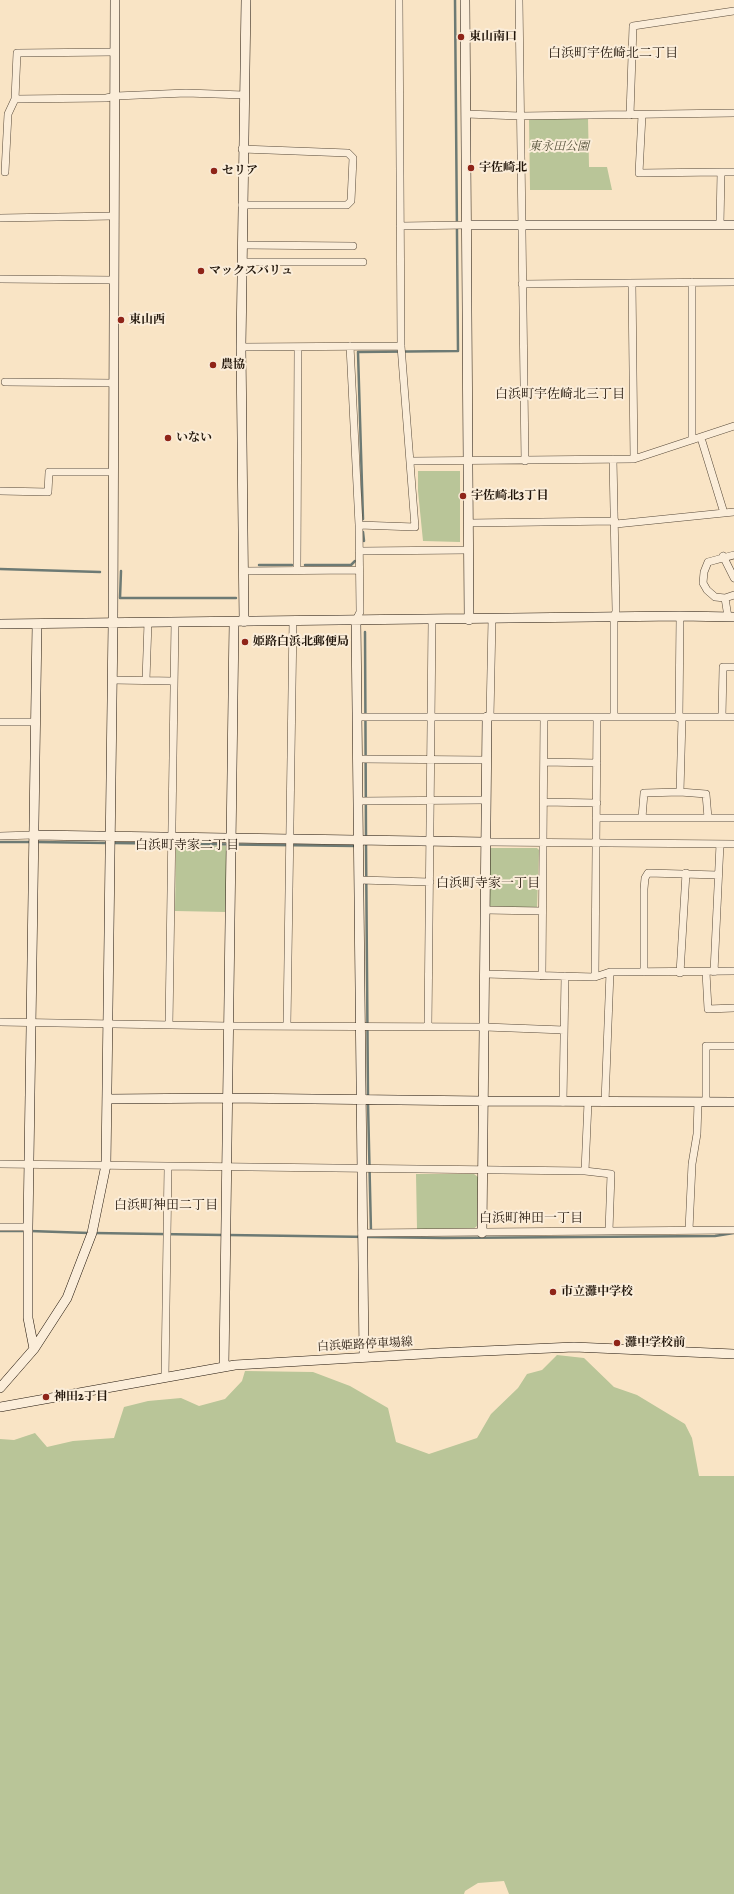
<!DOCTYPE html>
<meta charset="utf-8">
<style>
body{margin:0}
canvas{display:block;background:#f9e4c5}
</style>
<canvas width="734" height="1894"></canvas>
<script>
const ctx = document.querySelector('canvas').getContext('2d');
ctx.lineJoin = 'round';
function paint(path, color) { ctx.fillStyle = color; ctx.fill(path, 'evenodd'); }
const shape = rows => new Path2D(rows.map(r => 'M' + r).join(''));
function strokePath(path, color, width, dash) { ctx.strokeStyle = color; ctx.lineWidth = width; ctx.lineCap = dash ? 'butt' : 'round'; ctx.setLineDash(dash || []); ctx.stroke(path); }
function label(font, color, halo, rows, align = 'center') {
  ctx.font = font + ' Alegreya,"Noto Serif JP",serif'; ctx.lineWidth = 4; ctx.setLineDash([]); ctx.textBaseline = 'middle'; ctx.strokeStyle = halo; ctx.fillStyle = color; for (const [text, x, y, turn = 0] of rows) {
    ctx.save(); ctx.translate(x, y); ctx.rotate((+turn || 0) * Math.PI / 180); ctx.textAlign = isNaN(turn) ? turn : align; if (halo) ctx.strokeText(text, 0, 0); ctx.fillText(text, 0, 0); ctx.restore();
  }
}
paint(shape([
 [529,118,588,118,589,167,607,167,612,190,530,190],
 [418,471,460,471,460,542,423,541,418,491],
 [176,846,226,846,226,912,175,911],
 [490,848,537,848,539,850,537,908,489,908],
 [416,1174,474,1174,478,1177,477,1226,472,1230,417,1229],
 [557,1355,584,1358,614,1387,637,1395,685,1424,692,1438,699,1476,734,1476,734,1894,509,1894,504,1881,478,1883,465,1891,464,1894,0,1894,0,1439,14,1440,35,1433,47,1447,73,1441,114,1438,124,1407,148,1401,181,1398,199,1406,225,1399,242,1381,245,1371,313,1372,350,1386,388,1408,396,1442,429,1454,477,1438,491,1414,518,1388,527,1374,542,1370]
]), '#b9c598');
strokePath(shape([
 [363,519,358,352,458,351,455,0],
 [363,532,364,541],
 [259,565,292,565],
 [305,565,351,565,355,561],
 [0,569,100,572],
 [121,571,120,598,236,598],
 [365,632,366,838],
 [0,842,31,842],
 [36,842,107,843],
 [112,843,355,846],
 [366,843,368,1098],
 [368,1103,371,1232],
 [0,1231,25,1231],
 [30,1231,89,1233],
 [94,1233,223,1235],
 [228,1235,443,1238,715,1236,734,1233]
]), '#6d7a74', 2.5);
const street = shape([
 [519,0,525,461],
 [15,99,106,98,116,96,186,93,244,95],
 [466,114,520,116,734,113],
 [630,115,633,26,734,11],
 [642,115,639,173,721,172,720,225],
 [5,172,8,114,15,99,17,53,115,52],
 [721,172,734,172],
 [242,205,347,205,351,201,353,158,348,153,242,149],
 [0,218,114,216],
 [400,226,467,225],
 [242,245,353,246],
 [242,262,363,262],
 [0,279,114,280],
 [632,283,634,459],
 [522,284,734,282],
 [350,346,359,525,360,612,356,620],
 [241,347,401,346],
 [5,382,113,383],
 [701,438,724,513],
 [692,440,692,282],
 [613,459,616,611,614,618,614,717],
 [410,461,634,459,734,426],
 [0,491,48,492,49,472,113,472],
 [469,523,615,521],
 [616,524,734,512],
 [359,525,415,527,401,346,399,0],
 [359,551,469,550],
 [734,555,708,562,704,572,703,583,707,590,715,597,725,598,734,595],
 [723,556,734,578],
 [297,570,298,347],
 [243,571,359,570],
 [725,598,728,617],
 [112,680,174,681],
 [146,680,148,622],
 [357,717,734,717],
 [490,717,492,619],
 [722,717,723,667,734,667],
 [679,718,680,616],
 [0,722,35,722],
 [358,759,487,760],
 [544,762,597,763],
 [680,792,682,718],
 [358,801,486,800],
 [544,802,597,803],
 [596,818,734,818],
 [642,818,644,793,680,792,706,794,708,818],
 [0,836,33,835],
 [485,842,734,844],
 [359,880,430,882],
 [485,910,542,911],
 [644,972,644,889,645,878,648,873,718,875],
 [706,972,708,1009,734,1008],
 [714,972,720,844],
 [680,973,686,873],
 [485,974,595,977,610,972,734,971],
 [542,976,544,717],
 [595,977,597,717],
 [0,1022,229,1026,485,1027,564,1030],
 [169,1025,175,622],
 [287,1025,293,621],
 [428,1027,432,620],
 [563,1102,565,976],
 [605,1102,610,972],
 [706,1102,706,1046,734,1046],
 [0,1164,585,1171,611,1174,609,1231],
 [585,1171,588,1102],
 [0,1227,28,1227],
 [689,1230,692,1164,697,1134,698,1102],
 [362,1233,734,1230],
 [165,1377,168,1167]
]);
const secondary = shape([
 [465,0,469,620],
 [467,225,734,225],
 [356,620,364,1357],
 [244,622,241,347,246,0],
 [0,624,680,616,734,617],
 [33,835,485,842],
 [107,1099,228,1098,485,1101,734,1102],
 [482,1233,487,717],
 [34,1349,28,1318,28,1227,37,624],
 [224,1366,234,622],
 [0,1388,34,1349,67,1298,92,1233,106,1165,113,623,115,0],
 [0,1407,235,1365,439,1353,574,1347,734,1354]
]);
strokePath(street, '#574939', 8);
strokePath(secondary, '#21150a', 10);
strokePath(street, '#fbedd9', 7);
strokePath(secondary, '#fbedd9', 9);
for (const [x, y, r, color] of [
 [461,37,4,"#8f2418"],
 [471,168,4,"#8f2418"],
 [214,171,4,"#8f2418"],
 [201,271,4,"#8f2418"],
 [121,320,4,"#8f2418"],
 [213,365,4,"#8f2418"],
 [168,438,4,"#8f2418"],
 [463,496,4,"#8f2418"],
 [245,642,4,"#8f2418"],
 [553,1292,4,"#8f2418"],
 [617,1343,4,"#8f2418"],
 [46,1397,4,"#8f2418"]
]) { const dot = new Path2D(); dot.arc(x, y, r, 0, 2 * Math.PI); ctx.fillStyle = color; ctx.fill(dot); strokePath(dot, '#fbedd9', 1.5); }
label('bold 12px', '#21150a', '#fbedd9', [
 ["東山南口",469,37],
 ["宇佐崎北",479,168],
 ["セリア",222,171],
 ["マックスバリュ",209,271],
 ["東山西",129,320],
 ["農協",221,365],
 ["いない",176,438],
 ["宇佐崎北3丁目",471,496],
 ["姫路白浜北郵便局",253,642],
 ["市立灘中学校",561,1292],
 ["灘中学校前",625,1343],
 ["神田2丁目",54,1397]
], 'left');
label('italic 12px', '#56533c', '#fbedd9', [
 ["東永田公園",559,147]
]);
label('12px', '#21150a', '#fbedd9', [
 ["白浜姫路停車場線",365,1345,-3]
]);
label('13px', '#21150a', '#fbedd9', [
 ["白浜町宇佐崎北二丁目",613,54],
 ["白浜町宇佐崎北三丁目",560,395],
 ["白浜町寺家二丁目",187,846],
 ["白浜町寺家一丁目",488,884],
 ["白浜町神田二丁目",166,1206],
 ["白浜町神田一丁目",531,1219]
]);
</script>
